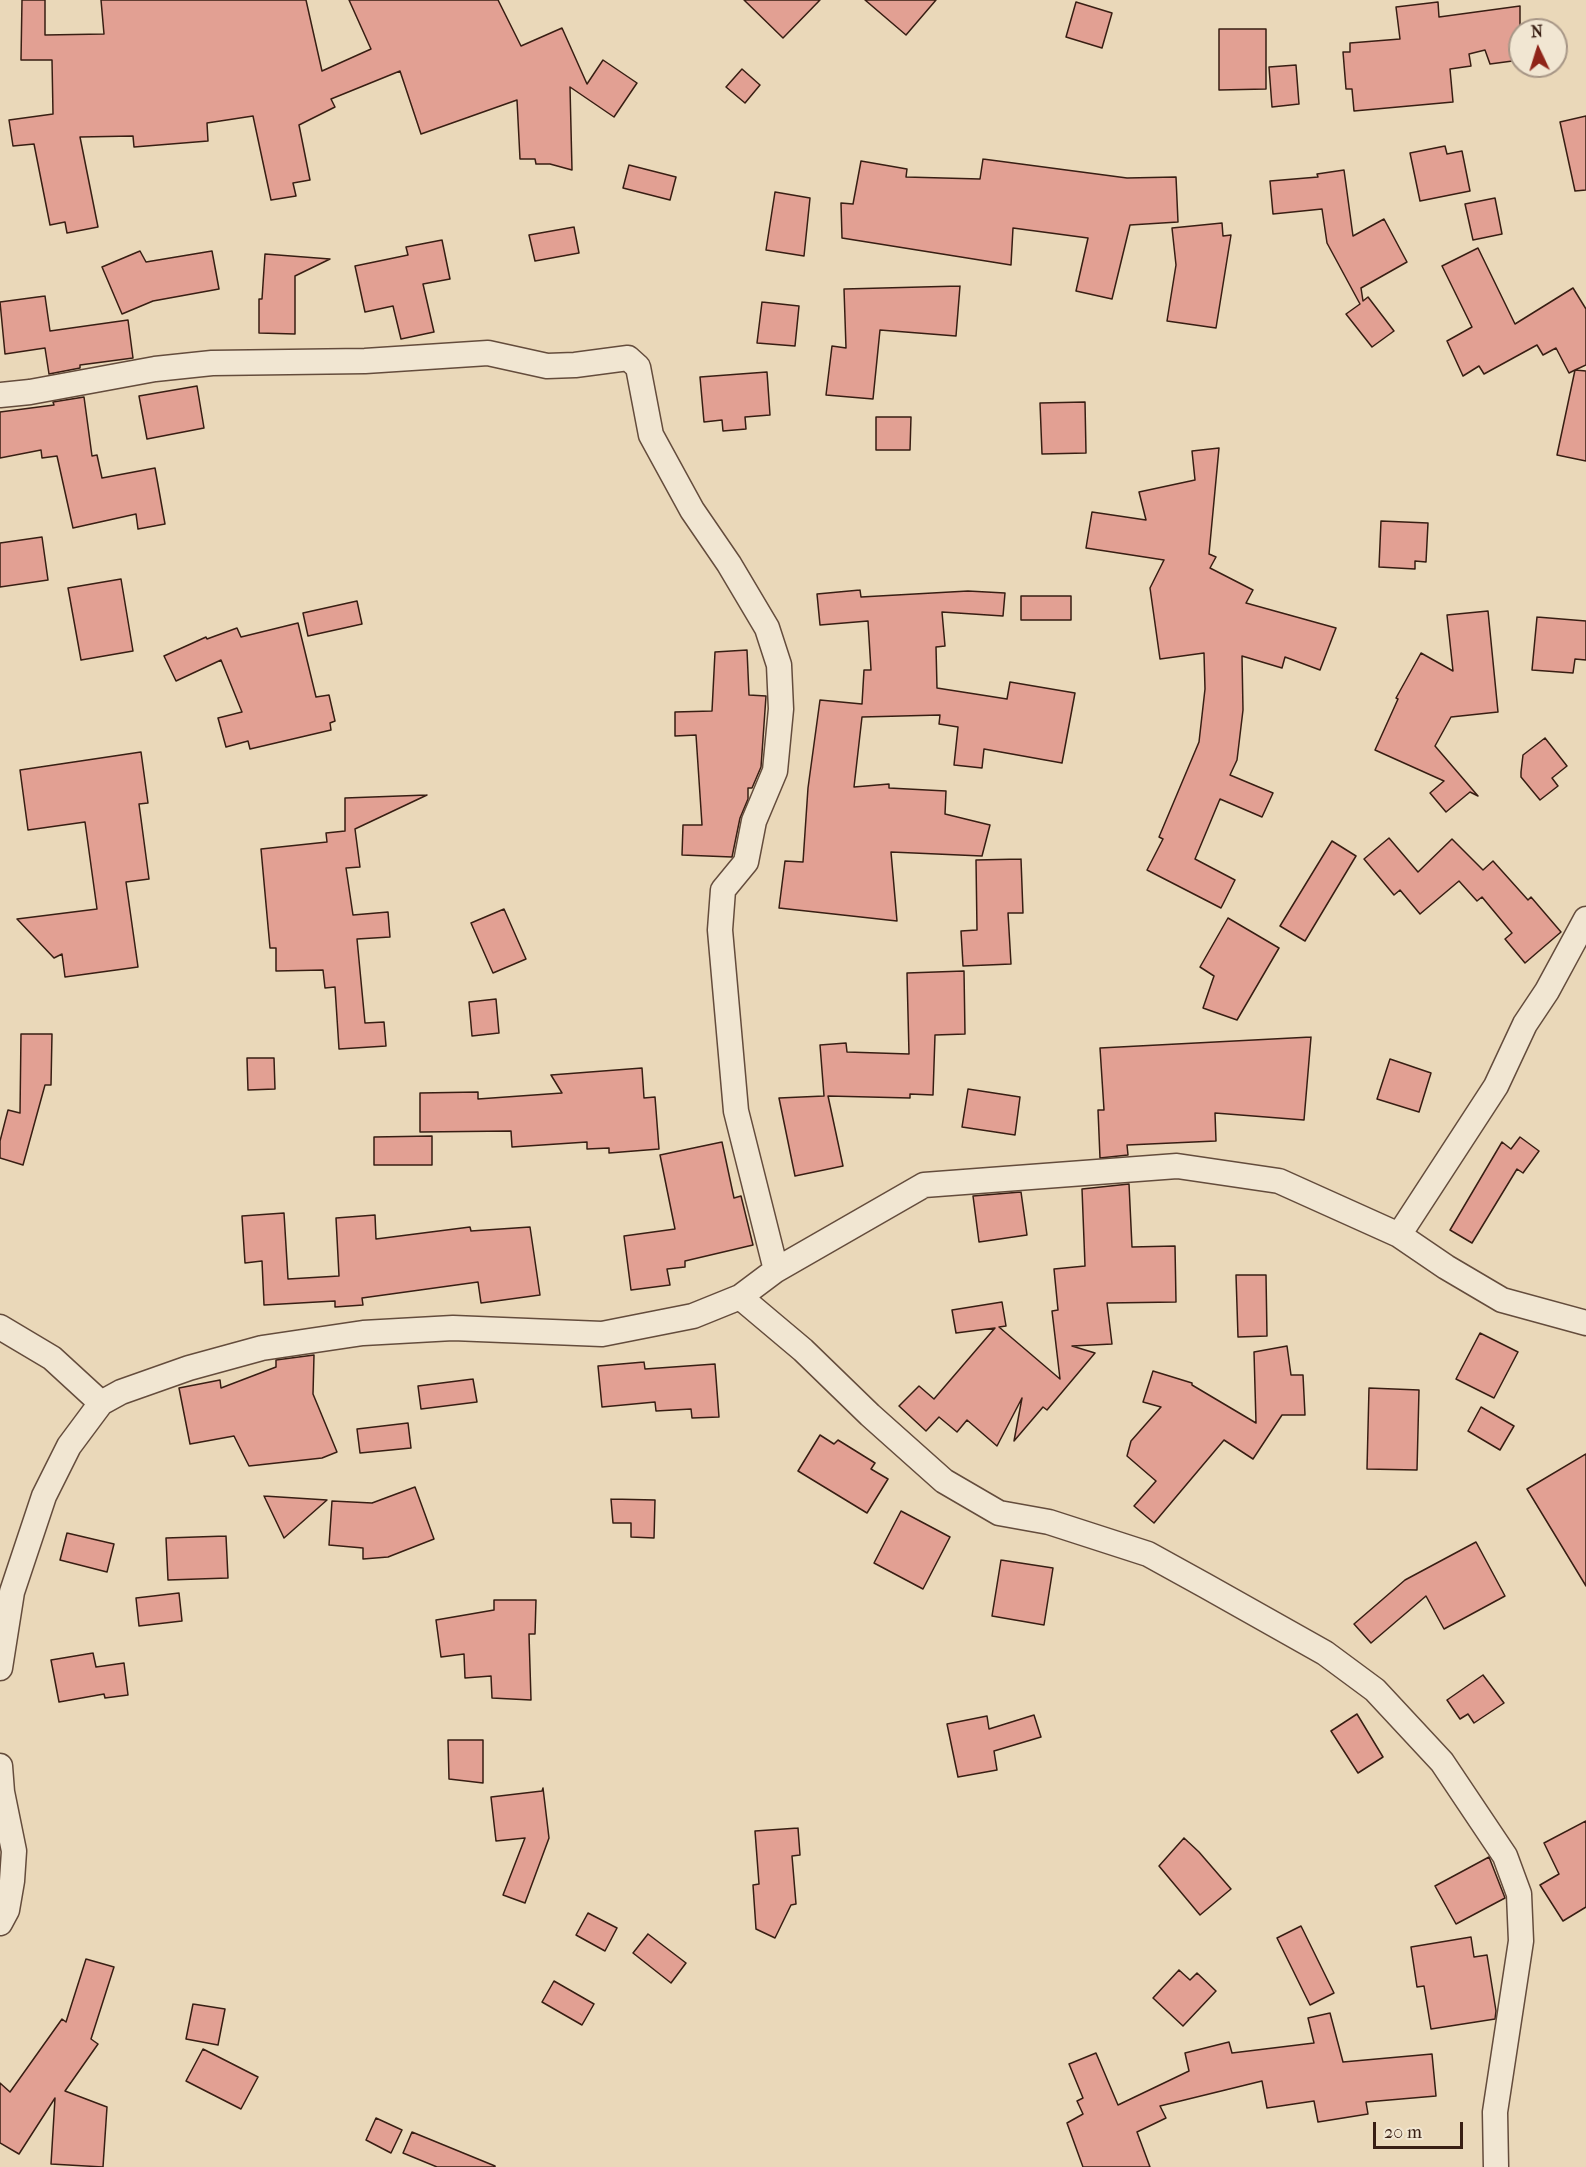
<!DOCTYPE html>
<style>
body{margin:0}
#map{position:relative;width:1586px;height:2167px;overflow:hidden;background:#ead8b9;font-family:"IM FELL French Canon",serif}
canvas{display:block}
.north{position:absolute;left:1508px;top:18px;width:60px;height:60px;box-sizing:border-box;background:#f1e6d2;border:2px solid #a79686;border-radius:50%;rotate:356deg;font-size:16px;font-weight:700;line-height:24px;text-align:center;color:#381e13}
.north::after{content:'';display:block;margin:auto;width:21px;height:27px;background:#8f2418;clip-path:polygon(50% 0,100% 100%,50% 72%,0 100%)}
.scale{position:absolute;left:1373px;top:2122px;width:90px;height:27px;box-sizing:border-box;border:3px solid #381e13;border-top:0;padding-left:8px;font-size:18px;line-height:21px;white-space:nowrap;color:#381e13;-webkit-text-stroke:4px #f1e6d2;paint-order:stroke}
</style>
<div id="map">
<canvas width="1586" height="2167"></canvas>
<div class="north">N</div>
<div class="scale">20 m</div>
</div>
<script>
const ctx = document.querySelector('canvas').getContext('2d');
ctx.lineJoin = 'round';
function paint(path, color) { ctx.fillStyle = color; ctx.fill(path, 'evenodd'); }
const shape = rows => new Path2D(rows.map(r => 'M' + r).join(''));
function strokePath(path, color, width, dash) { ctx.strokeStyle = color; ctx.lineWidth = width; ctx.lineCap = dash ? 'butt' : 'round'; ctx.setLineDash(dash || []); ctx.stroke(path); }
const building = shape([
 [22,0,45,0,45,35,104,34,101,0,306,0,322,71,371,49,349,0,498,0,521,46,562,28,587,84,603,60,637,83,614,117,570,87,572,170,550,164,536,164,535,159,520,159,517,100,421,134,400,71,331,99,335,107,299,125,310,180,293,183,296,196,271,200,253,116,207,123,208,141,134,147,133,136,80,137,98,227,67,233,65,222,50,225,34,144,13,146,9,120,53,114,52,60,21,60,22,0],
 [744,0,820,0,783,38,744,0],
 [865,0,936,0,906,35,865,0],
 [1076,2,1112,13,1102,48,1066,37,1076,2],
 [1438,2,1439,17,1520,6,1520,60,1490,64,1485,50,1469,54,1471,66,1450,69,1453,102,1354,111,1352,89,1346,89,1343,52,1350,52,1350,43,1400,39,1396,7,1438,2],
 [1219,29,1266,29,1266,89,1219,90,1219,29],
 [1296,65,1299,104,1272,107,1269,67,1296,65],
 [742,69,760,85,745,103,726,87,742,69],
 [1586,116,1586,190,1575,191,1560,122,1586,116],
 [1445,146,1447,154,1462,151,1470,191,1420,201,1410,153,1445,146],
 [983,159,1127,178,1176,177,1178,222,1130,225,1112,299,1076,291,1088,238,1013,228,1011,265,842,238,841,203,853,204,861,161,907,169,906,177,980,179,983,159],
 [629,165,676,177,670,200,623,188,629,165],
 [1344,170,1353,236,1384,219,1407,262,1361,288,1363,301,1368,297,1394,331,1372,347,1346,314,1360,304,1327,243,1322,209,1273,214,1270,181,1318,177,1317,174,1344,170],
 [775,192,810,198,804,256,766,250,775,192],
 [1495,198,1502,234,1473,240,1465,204,1495,198],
 [1222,223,1223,236,1231,235,1216,328,1167,321,1176,265,1172,228,1222,223],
 [574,227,579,253,535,261,529,235,574,227],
 [442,240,450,279,423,284,434,332,401,339,393,306,365,312,355,266,408,255,406,247,442,240],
 [1478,248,1515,324,1573,288,1586,309,1586,365,1575,370,1586,371,1586,461,1557,455,1575,370,1569,373,1556,348,1543,355,1537,345,1484,374,1479,366,1463,376,1447,341,1472,327,1442,266,1478,248],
 [140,251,146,262,212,251,219,289,153,301,122,314,102,267,140,251],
 [265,254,330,259,295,276,295,334,259,333,259,299,262,299,265,254],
 [960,286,956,336,880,330,873,399,826,395,832,346,846,348,844,289,960,286],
 [45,296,50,331,128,320,133,358,80,365,80,368,49,374,45,348,5,354,0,302,45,296],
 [762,302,799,306,795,346,757,343,762,302],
 [767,372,770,415,745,417,746,429,723,431,722,420,704,422,700,377,767,372],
 [197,386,204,428,147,439,139,396,197,386],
 [84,397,92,456,97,455,102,478,155,468,165,524,138,529,136,514,73,528,57,456,42,458,41,450,0,458,0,412,54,405,53,402,84,397],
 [1085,402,1086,453,1042,454,1040,403,1085,402],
 [876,417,911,417,910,450,876,450,876,417],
 [1219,448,1209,554,1216,557,1210,568,1253,590,1246,603,1336,628,1320,670,1285,657,1282,668,1242,656,1243,710,1237,760,1230,775,1273,793,1262,817,1220,799,1195,859,1235,880,1221,908,1147,870,1163,839,1159,837,1199,742,1205,689,1204,653,1160,659,1150,588,1164,560,1086,548,1092,512,1146,520,1139,492,1195,480,1192,451,1219,448],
 [1381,521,1428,523,1426,562,1415,561,1415,569,1379,567,1381,521],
 [42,537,48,580,0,587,0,543,42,537],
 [121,579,133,651,81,660,68,588,121,579],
 [860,590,861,597,968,591,1005,593,1003,616,942,612,945,646,936,647,937,688,1007,699,1010,682,1075,693,1062,763,984,749,982,768,954,765,958,727,939,724,940,715,862,717,854,787,889,784,889,788,946,791,945,814,990,825,982,856,891,852,897,921,779,908,785,861,803,862,808,788,820,700,862,704,864,670,871,670,868,621,820,625,817,594,860,590],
 [1021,596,1071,596,1071,620,1021,620,1021,596],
 [357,601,362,624,308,636,303,613,357,601],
 [1488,611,1498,712,1451,717,1435,746,1478,796,1470,792,1446,812,1430,793,1444,781,1375,750,1398,699,1396,698,1421,653,1453,671,1447,615,1488,611],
 [1537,617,1586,621,1586,660,1575,659,1573,673,1532,670,1537,617],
 [298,623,316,697,329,695,335,721,330,723,331,730,250,749,248,741,226,747,218,718,242,712,221,660,176,681,164,656,206,637,207,639,237,628,241,637,298,623],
 [747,650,749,695,766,696,761,767,752,788,748,788,748,799,740,818,732,857,682,855,683,825,702,825,696,735,675,736,675,712,712,711,715,652,747,650],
 [1545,738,1567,766,1552,778,1558,786,1540,800,1521,777,1521,772,1523,755,1545,738],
 [141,752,148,803,139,804,149,879,126,882,138,967,65,977,62,954,54,958,17,919,97,909,85,822,28,830,20,770,141,752],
 [427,795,355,829,360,867,346,868,353,915,388,912,390,937,357,939,365,1023,384,1022,386,1046,339,1049,335,987,325,988,323,970,276,971,276,948,270,948,261,849,327,842,326,833,345,831,345,798,427,795],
 [1389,838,1418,872,1452,839,1483,870,1493,861,1528,900,1531,897,1561,932,1525,963,1505,939,1512,933,1482,897,1477,901,1459,881,1420,914,1400,890,1394,895,1364,859,1389,838],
 [1332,841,1356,856,1305,941,1280,926,1332,841],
 [1021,859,1023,913,1008,913,1011,964,963,966,961,931,977,930,976,860,1021,859],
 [504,909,526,959,493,973,471,923,504,909],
 [1228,918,1279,948,1237,1020,1203,1008,1214,976,1200,967,1228,918],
 [964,971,965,1034,935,1035,933,1095,910,1094,910,1098,828,1096,843,1166,795,1176,779,1098,824,1096,820,1045,846,1043,847,1052,909,1054,907,973,964,971],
 [496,999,499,1033,472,1036,469,1002,496,999],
 [21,1034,52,1034,51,1085,45,1085,23,1165,0,1158,0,1141,8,1110,20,1113,21,1034],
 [1311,1037,1304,1120,1215,1113,1216,1141,1127,1145,1128,1155,1100,1158,1098,1110,1104,1110,1100,1048,1311,1037],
 [247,1058,274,1058,275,1089,248,1090,247,1058],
 [1390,1059,1431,1073,1419,1112,1377,1099,1390,1059],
 [642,1068,644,1098,655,1097,659,1149,609,1153,609,1148,587,1149,587,1142,512,1147,511,1131,420,1132,420,1093,478,1092,478,1099,562,1093,551,1075,642,1068],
 [968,1089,1020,1097,1015,1135,962,1127,968,1089],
 [432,1136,432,1165,374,1165,374,1137,432,1136],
 [1520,1137,1539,1151,1523,1173,1517,1169,1472,1243,1450,1230,1502,1142,1511,1149,1520,1137],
 [722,1142,734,1198,741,1196,753,1245,685,1261,685,1267,667,1269,670,1285,631,1290,624,1236,675,1229,660,1155,722,1142],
 [1129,1184,1132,1247,1175,1246,1176,1302,1107,1303,1112,1344,1072,1346,1095,1353,1047,1410,1043,1407,1014,1441,1022,1398,997,1446,967,1420,957,1432,939,1417,926,1431,899,1406,919,1386,934,1399,995,1328,956,1333,952,1310,1002,1302,1006,1326,999,1327,1060,1379,1052,1311,1058,1310,1054,1269,1085,1266,1082,1189,1129,1184],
 [1021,1192,1027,1235,979,1242,973,1196,1021,1192],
 [284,1213,288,1279,339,1276,336,1218,375,1215,376,1239,470,1227,471,1231,530,1227,540,1295,481,1303,478,1282,362,1298,363,1305,335,1307,335,1301,264,1305,262,1261,245,1263,242,1216,284,1213],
 [1236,1275,1266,1275,1267,1336,1238,1337,1236,1275],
 [1480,1333,1518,1352,1494,1398,1456,1379,1480,1333],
 [1287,1346,1291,1375,1303,1375,1305,1415,1282,1415,1253,1459,1224,1440,1154,1523,1134,1506,1156,1481,1127,1456,1131,1441,1161,1407,1143,1402,1153,1371,1192,1383,1192,1385,1256,1423,1254,1352,1287,1346],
 [314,1355,313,1394,337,1452,322,1458,249,1466,234,1436,190,1444,179,1388,220,1380,221,1388,276,1367,276,1360,314,1355],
 [644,1362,645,1369,715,1364,719,1417,692,1418,691,1409,656,1411,655,1402,602,1407,598,1366,644,1362],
 [473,1379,477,1402,421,1409,418,1386,473,1379],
 [1369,1388,1419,1390,1417,1470,1367,1469,1369,1388],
 [1481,1407,1514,1426,1500,1450,1468,1431,1481,1407],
 [408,1423,411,1448,360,1453,357,1429,408,1423],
 [820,1435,834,1444,838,1440,875,1463,871,1469,888,1479,867,1513,798,1471,820,1435],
 [1586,1454,1586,1586,1527,1489,1586,1454],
 [415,1487,434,1539,388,1557,363,1559,363,1548,329,1545,332,1501,372,1503,415,1487],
 [264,1496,327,1500,284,1538,264,1496],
 [611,1499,655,1500,654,1538,631,1537,631,1523,613,1523,611,1499],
 [901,1511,950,1537,923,1589,874,1563,901,1511],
 [67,1533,114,1544,107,1572,60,1560,67,1533],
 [226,1536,228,1578,168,1580,166,1538,226,1536],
 [1476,1542,1505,1596,1444,1629,1426,1596,1371,1643,1354,1624,1405,1580,1476,1542],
 [1001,1560,1053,1568,1044,1625,992,1616,1001,1560],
 [179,1593,182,1621,139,1626,136,1598,179,1593],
 [494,1600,536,1600,535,1634,529,1634,531,1700,492,1698,491,1676,465,1678,464,1654,441,1657,436,1620,494,1610,494,1600],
 [93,1653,96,1667,124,1663,128,1695,105,1698,104,1694,59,1702,51,1660,93,1653],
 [1483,1675,1504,1703,1474,1723,1468,1714,1460,1719,1447,1700,1483,1675],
 [1357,1714,1383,1757,1358,1773,1331,1731,1357,1714],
 [1034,1715,1041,1737,994,1751,997,1770,958,1777,947,1724,987,1716,989,1729,1034,1715],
 [448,1740,483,1740,483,1783,449,1779,448,1740],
 [543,1788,549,1838,525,1903,503,1895,525,1838,496,1841,491,1797,542,1791,543,1788],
 [1586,1821,1586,1907,1563,1921,1540,1885,1559,1874,1544,1843,1586,1821],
 [798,1828,800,1855,792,1856,796,1904,791,1905,775,1938,756,1929,753,1885,759,1884,755,1831,798,1828],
 [1184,1838,1199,1852,1231,1889,1200,1915,1159,1866,1184,1838],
 [1489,1857,1505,1898,1456,1924,1435,1886,1489,1857],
 [588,1913,617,1928,605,1951,576,1935,588,1913],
 [1301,1926,1334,1993,1310,2005,1277,1938,1301,1926],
 [648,1934,686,1963,671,1983,633,1953,648,1934],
 [1471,1937,1474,1957,1487,1955,1496,2011,1495,2019,1431,2029,1424,1986,1417,1987,1411,1947,1471,1937],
 [86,1959,114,1967,91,2039,98,2044,65,2091,107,2107,103,2167,51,2164,55,2098,19,2154,0,2143,0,2083,10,2092,62,2019,66,2022,86,1959],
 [1179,1970,1190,1980,1197,1973,1216,1991,1183,2026,1153,1998,1179,1970],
 [554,1981,594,2004,582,2025,542,2002,554,1981],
 [193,2004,225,2009,218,2045,186,2039,193,2004],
 [1330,2013,1343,2062,1432,2054,1436,2096,1366,2102,1368,2114,1318,2122,1314,2101,1267,2108,1262,2081,1160,2106,1166,2118,1137,2132,1150,2167,1083,2167,1067,2123,1083,2114,1077,2101,1083,2098,1069,2064,1096,2053,1118,2105,1189,2071,1185,2053,1229,2042,1232,2053,1314,2043,1308,2018,1330,2013],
 [203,2049,258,2077,241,2109,186,2081,203,2049],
 [376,2118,402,2130,391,2153,366,2140,376,2118],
 [412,2132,495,2166,495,2167,437,2167,403,2153,412,2132]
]);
paint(building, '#e2a093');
strokePath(building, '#381e13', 1.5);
const street = shape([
 [0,395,30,392,155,369,212,363,365,361,488,353,547,366,575,365,628,358,638,367,651,435,692,510,729,564,767,628,779,665,781,709,775,771,754,821,746,862,723,890,720,930,736,1111,776,1270],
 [1399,1235,1496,1086,1525,1024,1547,991,1586,919],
 [740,1297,803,1350,870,1415,944,1481,999,1513,1049,1522,1148,1554,1206,1586,1325,1653,1375,1690,1442,1762,1505,1856,1519,1894,1521,1941,1495,2112,1496,2167],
 [0,1327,52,1358,101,1403],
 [0,1668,12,1592,44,1496,69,1446,101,1403,121,1392,189,1368,262,1348,363,1333,453,1328,602,1334,693,1316,740,1297,776,1270,924,1185,1177,1166,1279,1181,1399,1235,1446,1267,1502,1300,1586,1323],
 [0,1766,2,1792,14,1851,12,1881,7,1910,0,1923]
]);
strokePath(street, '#644c3c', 27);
strokePath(street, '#f1e6d2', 24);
</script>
